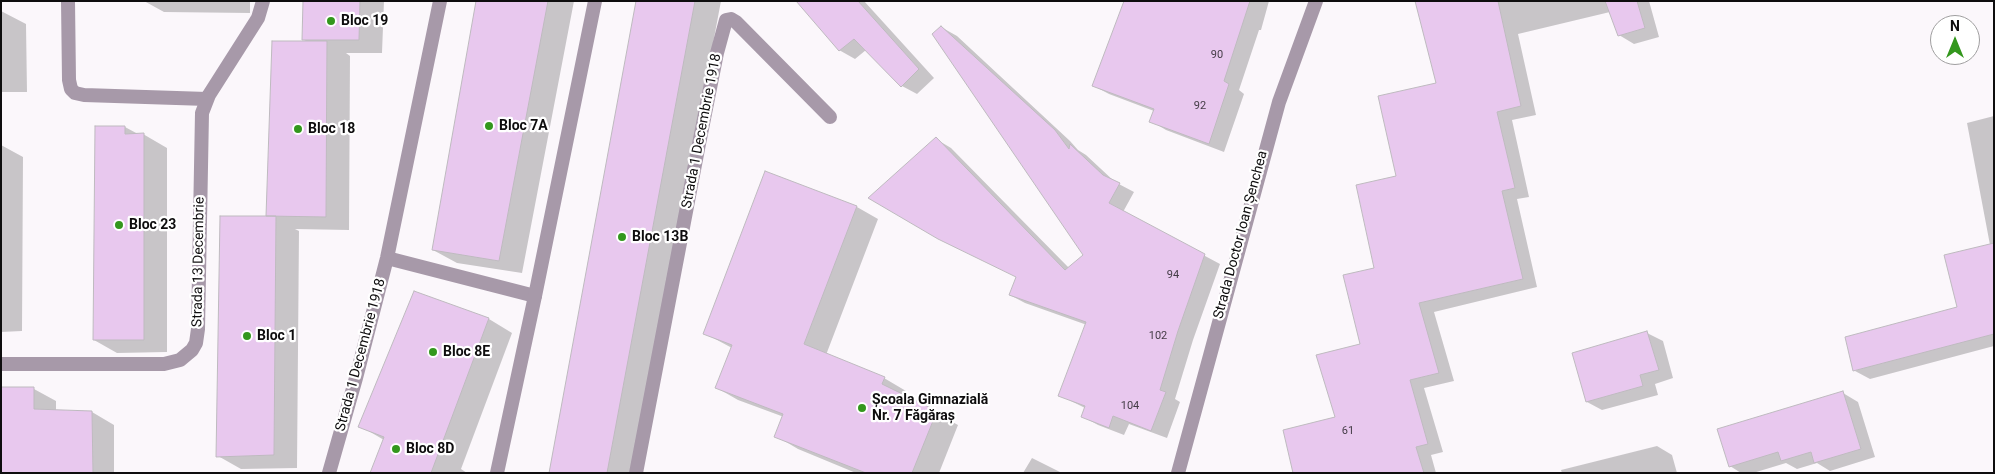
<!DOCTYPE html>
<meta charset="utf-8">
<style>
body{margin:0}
#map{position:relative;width:1995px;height:474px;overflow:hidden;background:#fbf7fb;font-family:Roboto,sans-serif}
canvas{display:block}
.frame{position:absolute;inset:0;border:2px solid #0e0d0e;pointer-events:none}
.north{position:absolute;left:1930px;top:15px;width:50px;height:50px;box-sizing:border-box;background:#fff;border:1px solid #9f9e9f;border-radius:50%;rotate:0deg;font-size:14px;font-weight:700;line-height:20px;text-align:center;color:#0e0d0e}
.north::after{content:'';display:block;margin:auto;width:18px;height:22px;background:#33971d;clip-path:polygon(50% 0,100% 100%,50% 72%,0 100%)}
</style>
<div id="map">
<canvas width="1995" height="474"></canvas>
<div class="frame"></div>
<div class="north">N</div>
</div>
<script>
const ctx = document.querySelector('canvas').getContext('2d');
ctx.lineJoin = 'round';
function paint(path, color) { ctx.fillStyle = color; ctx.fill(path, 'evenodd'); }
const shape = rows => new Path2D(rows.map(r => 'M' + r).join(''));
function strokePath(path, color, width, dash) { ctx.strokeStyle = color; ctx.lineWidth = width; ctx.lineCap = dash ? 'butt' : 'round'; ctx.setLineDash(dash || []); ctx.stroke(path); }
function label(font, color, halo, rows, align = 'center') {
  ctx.font = font + ' Roboto,sans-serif'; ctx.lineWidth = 4.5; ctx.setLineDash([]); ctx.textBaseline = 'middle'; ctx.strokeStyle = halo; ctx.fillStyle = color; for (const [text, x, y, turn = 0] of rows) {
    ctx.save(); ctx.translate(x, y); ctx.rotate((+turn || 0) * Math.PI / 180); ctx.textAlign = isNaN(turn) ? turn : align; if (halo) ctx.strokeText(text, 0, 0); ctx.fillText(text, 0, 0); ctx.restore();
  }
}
paint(shape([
 [144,1,250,1,250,13,164,12],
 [304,1,384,1,382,53,346,53,350,56,349,230,295,229,299,231,297,468,241,469,218,456,308,42,304,40],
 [477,1,574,1,522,273,457,263,433,250],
 [637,1,721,1,632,473,550,473],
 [797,1,864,1,934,78,917,94,902,86,866,50,855,59,839,50],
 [1158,1,1269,1,1261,30,1259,30,1239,90,1244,94,1224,152,1166,130,1151,121,1154,111,1109,94,1094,86],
 [1416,1,1649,1,1659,37,1634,44,1619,35,1610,12,1518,34,1536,115,1512,120,1529,197,1517,199,1537,287,1434,312,1454,381,1424,388,1443,452,1431,455,1436,473,1294,473,1337,417,1362,345,1375,269,1398,177,1438,83],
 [1,11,26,24,27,92,1,92],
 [941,27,957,36,1070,141,1078,150,1086,155,1115,182,1134,192,1123,212,1220,264,1193,340,1175,399,1180,402,1167,438,1129,424,1124,435,1098,425,1082,416,1085,408,1059,395,1087,325,1025,303,1010,295,1018,278,936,139,951,148,1069,268,1084,255],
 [1994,116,1994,346,1870,379,1855,371,1959,308,1990,245,1967,123],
 [125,127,138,134,143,134,167,148,167,352,117,353,94,340],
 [1,145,23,157,22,331,1,332],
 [857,207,878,219,826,355,884,378,906,391,904,396,958,425,939,473,856,473,798,449,776,436,784,417,738,400,717,388,732,348,704,333],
 [415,293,489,319,512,333,461,469,467,473,372,473,384,440,360,426],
 [1647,333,1663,341,1673,378,1655,384,1658,395,1602,410,1587,402],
 [1,388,34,389,56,401,56,411,92,412,114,425,114,473,1,473],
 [1843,393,1858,402,1875,457,1830,471,1817,463,1797,469,1786,463,1753,473,1741,473,1730,466],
 [1657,446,1672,455,1677,473,1562,473,1561,470],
 [1032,458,1062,473,1023,473]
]), '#0003');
const building = shape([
 [303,1,360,1,359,40,302,40,303,1],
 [476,1,548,1,499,261,432,250,476,1],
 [636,1,695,1,607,473,549,473,636,1],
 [796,1,858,1,919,69,901,87,854,39,839,51,796,1],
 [1124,1,1250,1,1224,81,1229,84,1209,144,1149,122,1154,109,1092,86,1124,1],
 [1415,1,1498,1,1521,106,1497,112,1515,188,1502,191,1523,279,1419,303,1439,373,1410,380,1428,444,1416,447,1424,473,1293,473,1283,430,1335,417,1316,355,1360,344,1343,275,1374,268,1356,185,1396,176,1378,96,1436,83,1415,1],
 [1605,1,1637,1,1645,28,1618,36,1605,1],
 [941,26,1055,130,1069,149,1070,144,1103,175,1120,183,1109,203,1205,254,1178,331,1160,390,1166,392,1151,431,1113,416,1109,428,1081,417,1085,406,1058,396,1086,322,1009,295,1016,277,938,239,868,198,936,137,1065,270,1083,255,932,34,941,26],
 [272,41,327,41,326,217,266,216,272,41],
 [95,126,125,126,125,134,144,133,144,340,93,340,95,126],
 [765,171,857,206,804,344,885,377,882,384,937,411,912,473,866,473,774,437,783,414,715,388,732,345,703,334,765,171],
 [220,216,276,216,274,455,216,457,220,216],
 [1994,243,1994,334,1853,371,1845,337,1957,307,1944,255,1994,243],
 [414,291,489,318,431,473,370,473,384,437,358,427,414,291],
 [1647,331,1659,370,1640,375,1643,386,1586,402,1572,353,1647,331],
 [1,387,34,387,34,409,92,411,93,473,1,473,1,387],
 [1843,391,1861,449,1814,463,1811,452,1781,461,1778,452,1729,467,1717,429,1843,391]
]);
paint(building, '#e8c8ee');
strokePath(building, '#bebabf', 1);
strokePath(shape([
 [68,1,69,80,71,89,75,93,84,95,207,99],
 [387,258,535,296],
 [1,364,164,364,180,360,192,350,196,343,198,329,202,113,209,95,258,18,263,1],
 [329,473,356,378,387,258,440,1],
 [636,473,698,149,717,53,726,20,731,19,736,22,830,117],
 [1178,473,1279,102,1316,1]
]), '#a799a9', 14);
strokePath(shape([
 [497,473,535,296,595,1]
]), '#a799a9', 14);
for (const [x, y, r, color] of [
 [331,21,5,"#33971d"],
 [489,126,5,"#33971d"],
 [298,129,5,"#33971d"],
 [119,225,5,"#33971d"],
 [622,237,5,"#33971d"],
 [247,336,5,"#33971d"],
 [433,352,5,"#33971d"],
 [862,408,5,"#33971d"],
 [396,449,5,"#33971d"]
]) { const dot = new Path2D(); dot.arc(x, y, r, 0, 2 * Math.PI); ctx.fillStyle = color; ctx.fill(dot); strokePath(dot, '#fff', 2); }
label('11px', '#443c46', null, [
 ["90",1217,55],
 ["92",1200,106],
 ["94",1173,275],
 ["102",1158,336],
 ["104",1130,406],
 ["61",1348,431]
]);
label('bold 14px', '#0e0d0e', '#fff', [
 ["Bloc 19",341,21],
 ["Bloc 7A",499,126],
 ["Bloc 18",308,129],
 ["Bloc 23",129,225],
 ["Bloc 13B",632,237],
 ["Bloc 1",257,336],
 ["Bloc 8E",443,352],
 ["Școala Gimnazială",872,400],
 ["Nr. 7 Făgăraș",872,416],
 ["Bloc 8D",406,449]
], 'left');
label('14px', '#0e0d0e', '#fff', [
 ["Strada 1 Decembrie 1918",702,131,-79],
 ["Strada Doctor Ioan Șenchea",1241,235,-75],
 ["Strada 13 Decembrie",199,262,-89],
 ["Strada 1 Decembrie 1918",361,355,-75]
]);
</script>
